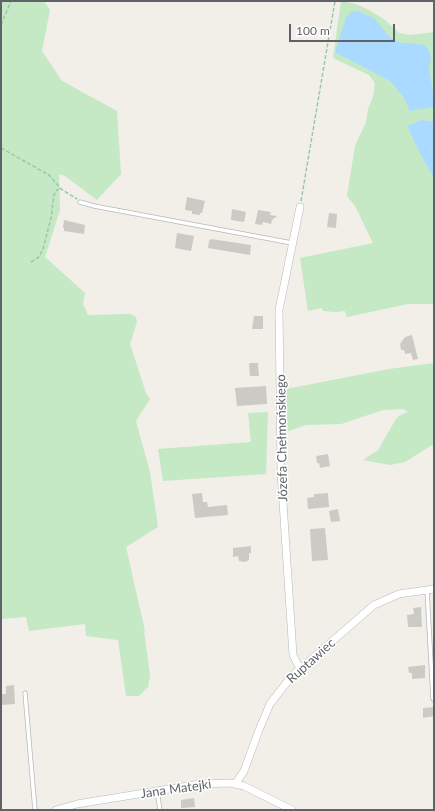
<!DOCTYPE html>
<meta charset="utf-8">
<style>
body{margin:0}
#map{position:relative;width:435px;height:811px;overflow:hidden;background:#f1efe8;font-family:Lato,sans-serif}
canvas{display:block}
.frame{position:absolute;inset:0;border:2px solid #5f6368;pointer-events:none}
.scale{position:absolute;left:289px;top:24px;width:106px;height:18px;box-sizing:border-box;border:2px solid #5f6368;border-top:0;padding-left:5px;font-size:12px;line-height:14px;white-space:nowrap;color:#5f6368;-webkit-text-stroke:3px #fff;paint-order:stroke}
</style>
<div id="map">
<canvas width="435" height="811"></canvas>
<div class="frame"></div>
<div class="scale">100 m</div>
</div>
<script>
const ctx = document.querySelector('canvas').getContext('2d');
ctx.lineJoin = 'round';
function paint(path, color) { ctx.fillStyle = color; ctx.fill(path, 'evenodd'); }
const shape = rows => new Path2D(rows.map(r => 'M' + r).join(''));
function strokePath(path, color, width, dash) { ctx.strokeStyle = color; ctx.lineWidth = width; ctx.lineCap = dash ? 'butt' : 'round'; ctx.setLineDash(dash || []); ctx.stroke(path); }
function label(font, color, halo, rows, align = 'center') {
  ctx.font = font + ' Lato,sans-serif'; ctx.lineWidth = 3; ctx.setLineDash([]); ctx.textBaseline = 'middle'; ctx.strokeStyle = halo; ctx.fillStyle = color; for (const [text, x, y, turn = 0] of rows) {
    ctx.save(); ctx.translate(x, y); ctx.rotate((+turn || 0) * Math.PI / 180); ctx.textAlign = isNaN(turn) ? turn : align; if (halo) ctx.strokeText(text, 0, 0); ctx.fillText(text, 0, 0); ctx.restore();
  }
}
paint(shape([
 [1,1,44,1,50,10,42,51,62,81,117,111,121,174,97,200,65,176,59,174,60,210,45,257,85,293,83,304,88,315,130,314,136,317,137,322,130,344,146,393,150,399,136,421,150,472,158,527,126,547,145,631,144,631,150,675,148,687,139,696,126,696,118,640,86,636,85,624,29,631,26,617,1,619],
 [341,1,356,4,371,11,385,20,399,33,410,35,434,32,434,304,408,304,347,317,345,311,336,312,323,311,322,308,308,311,300,258,373,243,355,206,347,196,355,146,366,122,368,109,373,97,375,83,369,75,333,58],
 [434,363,434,446,432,445,405,462,390,465,363,460,378,450,396,419,400,415,408,412,403,409,383,410,341,424,306,425,286,432,286,389,389,369],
 [268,412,266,474,163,481,158,449,251,442,248,413]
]), '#c5e8c5');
paint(shape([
 [352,11,360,12,374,18,387,34,397,42,425,45,429,51,431,58,429,68,434,99,434,107,410,111,403,96,390,81,335,52,346,18],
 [422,120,434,122,434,178,421,155,407,126]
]), '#aadaff');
paint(shape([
 [187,197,205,201,202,213,200,213,200,215,192,214,192,211,185,210],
 [232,209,246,212,244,222,231,220],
 [258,210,271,212,270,215,277,216,272,220,271,224,263,222,262,225,255,224],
 [329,213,337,214,336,228,327,227],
 [64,220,85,225,84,234,64,231,64,228,63,228],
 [177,233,194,236,191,251,175,248],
 [211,239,251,245,250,255,208,248,209,241],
 [254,316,263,316,263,329,252,329],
 [412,335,418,359,413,360,411,353,405,354,404,350,401,350,400,344,405,337],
 [249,363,258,363,259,376,250,376],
 [266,386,267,404,237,406,235,388],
 [328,454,330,466,320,468,319,463,317,463,316,456],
 [202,493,203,502,207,502,208,507,227,505,228,515,195,518,192,494],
 [328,493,329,507,308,509,307,498,314,497,314,494],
 [338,509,340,521,331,522,329,511],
 [325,528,328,560,312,561,310,529],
 [251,546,251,553,249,553,249,560,245,562,239,561,238,556,233,557,233,548],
 [421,607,422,627,408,627,407,615,414,614,413,608],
 [425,665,425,678,412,679,412,673,409,673,408,667],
 [14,685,15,704,1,705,1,694,6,694,6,686],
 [434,707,434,716,423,718,423,708],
 [194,798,195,807,181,808,181,800]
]), '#cccac5');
const lane = shape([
 [80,202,94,206,292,243],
 [427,590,433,699],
 [25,693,35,810],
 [157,791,160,810]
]);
const street = shape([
 [300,669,293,655,281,472,279,310,300,207],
 [236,783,244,771,259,730,270,704,291,677,374,605,399,594,434,589],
 [56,810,77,804,200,784,230,783,244,786,292,810]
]);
strokePath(lane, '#b5b8bc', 5);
strokePath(street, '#b5b8bc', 8);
strokePath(shape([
 [1,25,11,1],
 [1,148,49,175,61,189,77,199],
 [301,201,335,1],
 [31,262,39,257,43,249,51,218,54,195,57,190,61,189]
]), '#9cc7a9', 1.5, [4, 2]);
strokePath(lane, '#fff', 3.5);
strokePath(street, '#fff', 7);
label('13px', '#5f6368', '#fff', [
 ["Józefa Chełmońskiego",282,438,-91],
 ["Ruptawiec",311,661,-42],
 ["Jana Matejki",176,789,-8]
]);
</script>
